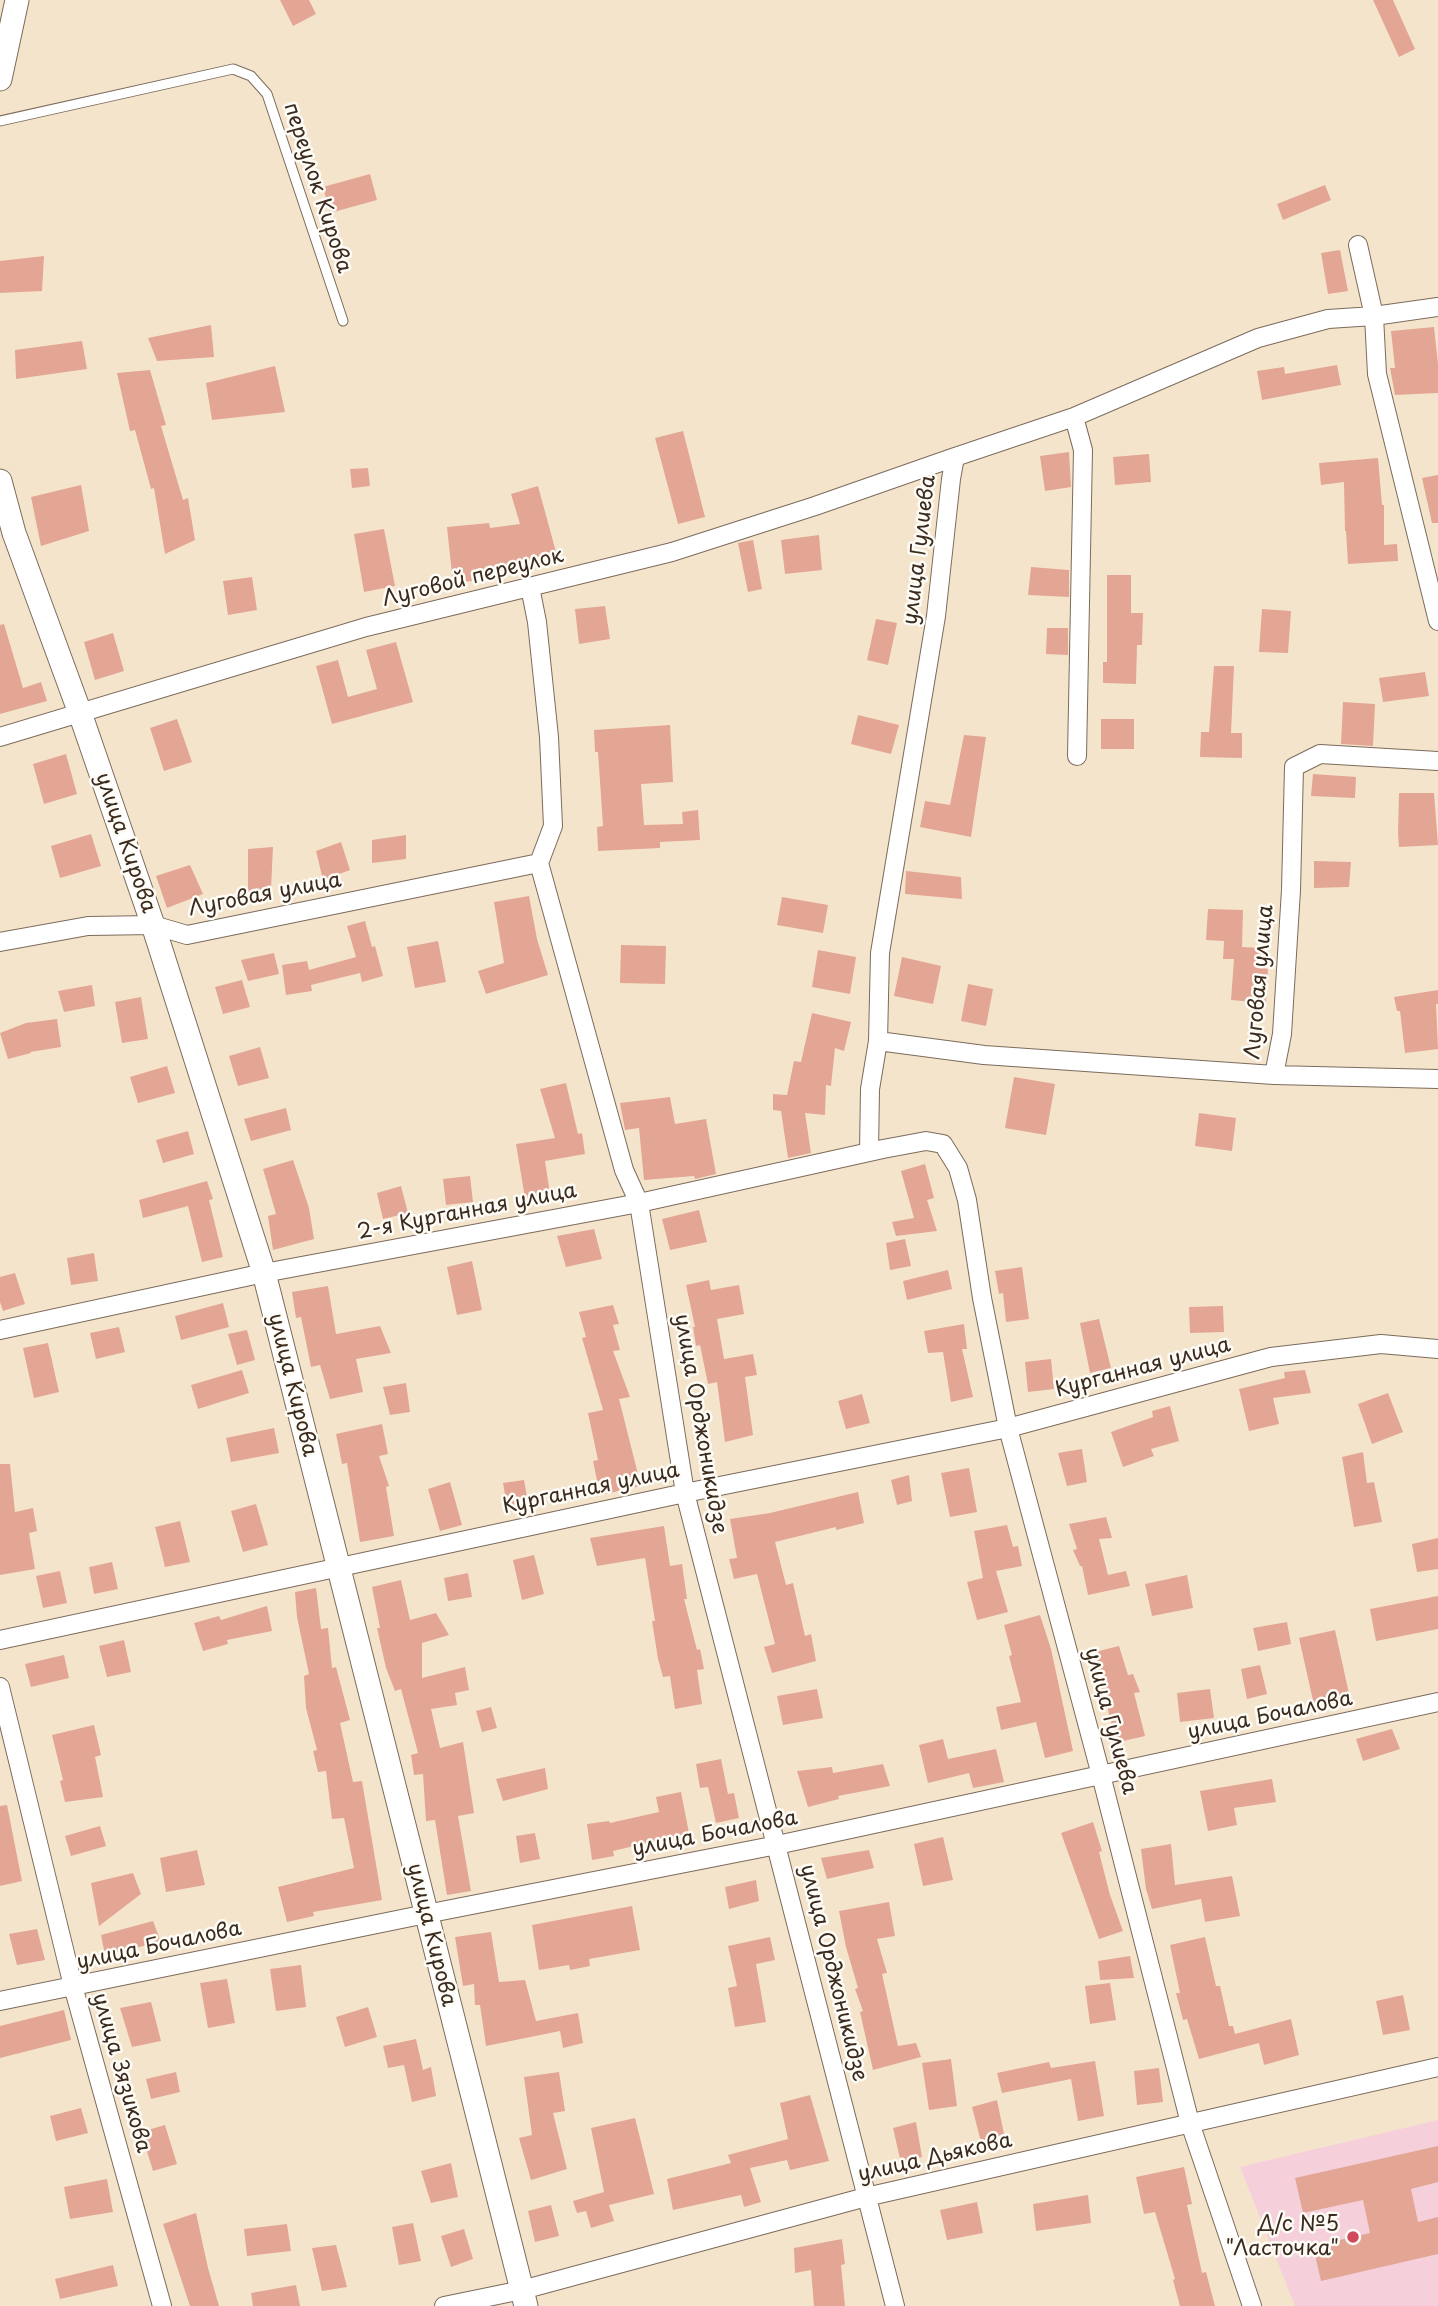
<!DOCTYPE html>
<meta charset="utf-8">
<style>
body{margin:0}
canvas{display:block;background:#f5e4cc}
</style>
<canvas width="1438" height="2306"></canvas>
<script>
const ctx = document.querySelector('canvas').getContext('2d');
ctx.lineJoin = 'round';
function paint(path, color) { ctx.fillStyle = color; ctx.fill(path, 'evenodd'); }
const shape = rows => new Path2D(rows.map(r => 'M' + r).join(''));
function strokePath(path, color, width, dash) { ctx.strokeStyle = color; ctx.lineWidth = width; ctx.lineCap = dash ? 'butt' : 'round'; ctx.setLineDash(dash || []); ctx.stroke(path); }
function label(font, color, halo, rows, align = 'center') {
  ctx.font = font + ' "Playpen Sans",sans-serif'; ctx.lineWidth = 5; ctx.setLineDash([]); ctx.textBaseline = 'middle'; ctx.strokeStyle = halo; ctx.fillStyle = color; for (const [text, x, y, turn = 0] of rows) {
    ctx.save(); ctx.translate(x, y); ctx.rotate((+turn || 0) * Math.PI / 180); ctx.textAlign = isNaN(turn) ? turn : align; if (halo) ctx.strokeText(text, 0, 0); ctx.fillText(text, 0, 0); ctx.restore();
  }
}
paint(shape([
 [1438,2120,1438,2306,1295,2306,1240,2167]
]), '#f5cfda');
paint(shape([
 [280,0,309,0,316,14,293,26],
 [1373,0,1393,0,1415,49,1399,57],
 [370,174,377,200,330,213,323,187],
 [1325,185,1331,200,1283,220,1277,204],
 [1340,250,1348,291,1328,294,1321,253],
 [44,256,42,291,0,293,0,261],
 [211,325,214,357,157,361,148,338],
 [1434,327,1438,364,1438,393,1395,395,1390,368,1395,368,1391,331],
 [82,341,87,369,16,379,15,350],
 [1337,365,1341,385,1262,400,1257,371,1284,367,1285,374],
 [275,366,285,412,212,420,206,383],
 [150,370,166,425,161,426,183,500,188,498,195,540,165,554,154,488,151,489,135,430,130,431,117,373],
 [683,431,705,517,678,524,655,438],
 [1069,452,1071,487,1045,491,1040,456],
 [1149,454,1151,482,1115,485,1113,457],
 [1378,458,1382,505,1384,505,1384,545,1397,544,1398,561,1348,564,1346,531,1345,531,1344,482,1321,485,1319,463],
 [368,468,370,486,352,488,350,469],
 [1438,475,1438,523,1432,523,1422,478],
 [81,485,89,531,41,546,31,497],
 [538,486,556,552,506,566,507,570,479,574,480,580,453,583,447,527,489,523,490,528,520,524,511,494],
 [384,529,395,586,364,592,354,534],
 [819,535,822,570,785,574,781,540],
 [753,540,762,589,748,592,738,543],
 [1031,567,1069,570,1069,597,1028,595],
 [1107,575,1131,575,1131,613,1143,613,1142,645,1137,645,1136,684,1103,683,1103,662,1107,662],
 [252,577,257,610,228,615,223,581],
 [605,606,610,639,579,644,575,609],
 [1262,609,1291,611,1288,653,1259,652],
 [876,619,897,623,888,665,867,660],
 [4,624,23,688,41,682,47,701,0,714,0,625],
 [1047,628,1068,628,1068,655,1046,654],
 [113,633,124,671,95,680,84,642],
 [396,642,413,702,332,724,316,666,338,660,348,697,377,689,366,650],
 [1214,666,1234,666,1231,733,1242,733,1242,758,1200,757,1201,732,1209,732],
 [1425,672,1429,696,1383,702,1379,678],
 [1343,702,1375,704,1373,746,1341,744],
 [858,715,899,725,891,754,851,744],
 [177,719,192,762,164,771,150,728],
 [1101,719,1134,719,1134,749,1101,749],
 [670,725,673,782,641,784,644,825,683,824,682,812,698,810,700,840,660,842,660,848,598,851,597,827,603,826,598,752,595,752,594,730],
 [964,735,986,737,971,837,920,827,925,801,950,805],
 [66,754,77,794,44,804,33,764],
 [1313,774,1356,777,1355,798,1311,796],
 [1399,793,1434,793,1438,845,1399,847,1398,833],
 [91,834,101,866,60,878,51,846],
 [406,835,406,859,372,863,372,840],
 [341,842,350,870,323,880,316,851],
 [273,847,271,889,248,892,248,849],
 [1314,861,1351,862,1349,887,1314,888],
 [190,865,203,894,167,908,156,876],
 [906,871,961,877,962,899,905,894],
 [529,896,537,939,548,975,486,994,478,971,504,963,494,902],
 [782,897,828,905,823,933,777,925],
 [1208,909,1243,910,1242,947,1263,948,1263,968,1268,969,1266,1003,1231,1000,1234,959,1223,959,1224,941,1206,940],
 [365,921,372,947,375,946,383,976,362,982,360,973,311,985,312,991,286,995,282,965,307,961,309,970,356,957,347,926],
 [438,941,446,982,415,988,407,947],
 [621,945,666,946,665,984,620,983],
 [818,950,856,957,850,994,812,987],
 [274,953,279,974,248,981,241,960],
 [902,957,941,966,933,1004,894,996],
 [242,980,250,1007,223,1014,215,987],
 [968,984,993,989,986,1026,961,1021],
 [92,985,95,1006,64,1012,58,991],
 [1438,990,1438,1004,1436,1004,1438,1049,1405,1053,1400,1011,1397,1011,1394,997],
 [141,997,148,1039,122,1043,115,1002],
 [812,1013,851,1022,844,1051,835,1048,831,1086,826,1085,825,1115,805,1113,811,1153,788,1158,781,1111,773,1110,773,1094,787,1095,794,1061,801,1062],
 [57,1019,61,1047,30,1052,31,1053,8,1059,0,1033,26,1023],
 [260,1047,269,1078,238,1086,229,1056],
 [167,1066,175,1093,138,1103,130,1077],
 [1014,1077,1055,1084,1046,1135,1005,1128],
 [566,1083,578,1134,582,1133,585,1154,545,1161,551,1200,526,1204,516,1144,555,1138,540,1089],
 [670,1097,675,1124,706,1119,716,1174,695,1179,694,1176,644,1180,639,1128,625,1130,620,1103],
 [286,1108,291,1130,251,1141,244,1119],
 [1199,1113,1236,1118,1232,1151,1195,1146],
 [188,1131,194,1154,163,1163,156,1140],
 [293,1160,309,1208,314,1239,273,1250,268,1216,276,1214,263,1169],
 [925,1164,934,1198,927,1200,937,1231,896,1236,892,1222,914,1218,901,1171],
 [470,1176,473,1202,446,1205,443,1179],
 [207,1181,213,1199,209,1200,223,1257,202,1262,188,1206,143,1218,139,1200],
 [401,1186,408,1213,383,1219,377,1193],
 [699,1210,707,1242,670,1250,662,1219],
 [594,1229,602,1259,566,1267,557,1236],
 [905,1239,911,1266,890,1270,886,1243],
 [94,1253,98,1281,71,1285,67,1258],
 [472,1261,482,1310,457,1315,447,1267],
 [1022,1267,1029,1319,1006,1322,1003,1293,999,1294,995,1271],
 [948,1270,952,1289,907,1300,903,1281],
 [15,1273,25,1304,3,1311,0,1302,0,1277],
 [709,1280,711,1290,739,1285,744,1314,717,1319,724,1359,753,1354,757,1375,745,1377,753,1435,725,1442,717,1382,708,1384,700,1345,696,1346,693,1327,695,1327,686,1285],
 [328,1286,336,1334,380,1326,391,1353,356,1359,363,1392,330,1399,320,1365,311,1367,301,1317,296,1318,292,1292],
 [223,1303,229,1327,181,1340,175,1316],
 [613,1305,619,1324,613,1325,620,1350,613,1351,630,1397,619,1399,641,1486,600,1495,593,1461,598,1460,588,1413,603,1410,582,1338,586,1337,579,1312],
 [1223,1306,1224,1332,1190,1333,1189,1307],
 [1099,1319,1111,1368,1090,1373,1080,1323],
 [964,1324,967,1349,962,1349,973,1397,951,1402,943,1352,928,1353,924,1331],
 [119,1327,125,1352,96,1359,90,1333],
 [247,1330,255,1360,237,1365,228,1334],
 [48,1343,59,1392,34,1398,23,1348],
 [1051,1359,1054,1389,1028,1392,1025,1362],
 [242,1370,249,1393,198,1409,191,1385],
 [1305,1370,1311,1393,1273,1398,1279,1424,1249,1431,1239,1389,1285,1378,1284,1372],
 [406,1383,410,1412,390,1415,383,1387],
 [1388,1393,1403,1432,1372,1444,1358,1404],
 [862,1394,870,1423,846,1429,838,1401],
 [1170,1406,1179,1441,1151,1449,1154,1456,1123,1467,1111,1432,1153,1417,1152,1411],
 [382,1424,388,1454,379,1456,389,1486,386,1487,394,1536,360,1542,347,1463,342,1464,336,1434],
 [274,1428,279,1453,231,1462,226,1438],
 [1082,1449,1087,1482,1067,1486,1058,1453],
 [1363,1452,1367,1483,1374,1482,1382,1522,1354,1527,1342,1457],
 [0,1464,10,1464,15,1512,33,1508,37,1531,29,1533,35,1569,0,1575],
 [969,1468,977,1512,950,1517,941,1473],
 [909,1475,912,1501,897,1505,891,1480],
 [524,1480,529,1508,508,1512,503,1483],
 [450,1482,462,1525,440,1531,428,1489],
 [858,1492,864,1523,836,1530,836,1527,775,1542,786,1585,793,1583,805,1636,811,1634,816,1661,772,1673,764,1647,775,1644,757,1574,734,1579,729,1559,737,1558,730,1519,770,1513],
 [256,1504,268,1545,243,1552,231,1511],
 [1106,1517,1112,1538,1099,1539,1108,1575,1126,1571,1130,1586,1088,1595,1082,1566,1080,1566,1073,1550,1077,1549,1069,1524],
 [180,1521,190,1562,165,1567,155,1527],
 [1007,1525,1013,1547,1018,1546,1022,1566,996,1571,1008,1612,977,1620,967,1582,983,1578,974,1531],
 [664,1526,670,1566,682,1564,687,1599,684,1599,697,1650,700,1649,704,1669,697,1670,702,1704,675,1709,670,1676,663,1677,658,1659,652,1621,655,1621,645,1558,597,1566,590,1538],
 [1438,1538,1438,1569,1417,1572,1412,1544],
 [534,1555,544,1594,522,1600,513,1560],
 [112,1562,118,1589,94,1594,89,1567],
 [60,1571,67,1603,43,1608,36,1576],
 [468,1573,472,1597,448,1601,444,1578],
 [1187,1575,1193,1608,1152,1616,1145,1584],
 [401,1580,410,1620,436,1613,449,1635,422,1643,422,1678,465,1667,469,1690,455,1693,457,1705,431,1709,440,1748,463,1742,474,1813,458,1816,471,1891,447,1895,435,1820,426,1821,423,1774,414,1775,411,1755,418,1753,401,1689,395,1691,386,1668,377,1628,380,1628,372,1587],
 [316,1588,321,1629,328,1628,332,1668,336,1667,350,1720,340,1723,353,1782,362,1781,382,1900,313,1912,314,1916,287,1922,278,1887,354,1868,344,1818,332,1819,326,1771,318,1772,313,1751,317,1750,306,1708,304,1676,309,1674,297,1617,295,1592],
 [1438,1596,1438,1629,1376,1641,1370,1609],
 [267,1606,272,1631,227,1640,228,1644,203,1651,194,1623,219,1616,221,1620],
 [1040,1615,1051,1649,1073,1751,1045,1758,1036,1722,1001,1730,996,1707,1021,1702,1009,1656,1012,1655,1004,1625],
 [1287,1622,1291,1644,1258,1651,1253,1628],
 [1335,1630,1350,1698,1314,1705,1299,1638],
 [124,1640,131,1672,107,1677,99,1646],
 [1119,1646,1128,1675,1133,1674,1140,1692,1134,1693,1145,1736,1115,1743,1106,1700,1103,1701,1098,1681,1102,1680,1095,1652],
 [64,1655,69,1678,31,1687,25,1664],
 [1260,1665,1267,1694,1247,1699,1241,1669],
 [817,1689,823,1718,783,1725,777,1696],
 [1210,1689,1214,1718,1180,1722,1177,1693],
 [491,1707,497,1728,482,1732,476,1711],
 [94,1725,101,1755,95,1757,103,1797,65,1802,60,1781,63,1780,52,1735],
 [1392,1729,1400,1749,1363,1761,1356,1739],
 [943,1739,948,1759,996,1749,1004,1782,973,1788,969,1773,928,1783,919,1745],
 [721,1759,728,1794,734,1793,739,1818,716,1823,708,1787,700,1788,696,1764],
 [883,1764,890,1786,838,1796,839,1799,808,1807,797,1771,832,1767,833,1773],
 [545,1768,548,1789,503,1801,496,1779],
 [1272,1779,1276,1802,1234,1808,1237,1825,1208,1831,1200,1791],
 [681,1792,689,1833,613,1851,614,1856,592,1860,587,1824,609,1821,610,1823,659,1812,656,1797],
 [7,1805,22,1881,0,1886,0,1806],
 [1093,1822,1102,1851,1099,1852,1110,1895,1123,1931,1099,1939,1061,1833],
 [100,1826,106,1846,71,1856,65,1836],
 [535,1833,540,1859,520,1863,516,1836],
 [943,1837,953,1880,923,1886,914,1844],
 [1171,1844,1175,1885,1232,1876,1240,1916,1205,1922,1201,1899,1152,1909,1146,1889,1141,1849],
 [197,1850,205,1885,166,1892,160,1858],
 [869,1850,874,1868,827,1879,821,1858],
 [133,1873,141,1894,99,1926,91,1883],
 [756,1880,759,1901,729,1909,725,1887],
 [889,1902,895,1936,877,1939,887,1973,882,1974,898,2046,916,2043,921,2057,873,2070,860,2012,863,2011,855,1989,858,1988,846,1947,839,1911],
 [632,1906,640,1950,589,1959,590,1966,570,1970,569,1965,539,1970,532,1925],
 [153,1921,161,1942,105,1955,101,1935],
 [37,1929,45,1960,17,1965,9,1934],
 [491,1932,499,1982,525,1980,536,2021,578,2013,583,2043,563,2048,560,2031,486,2046,480,2005,475,2005,474,1984,463,1986,455,1937],
 [770,1937,775,1960,756,1964,766,2022,735,2027,728,1988,737,1986,728,1946],
 [1205,1937,1216,1986,1220,1986,1229,2026,1233,2026,1235,2034,1291,2019,1299,2055,1264,2065,1259,2043,1199,2059,1187,2019,1183,2020,1176,1993,1180,1993,1170,1945],
 [1130,1956,1134,1978,1100,1980,1098,1961],
 [301,1965,306,2007,276,2011,270,1969],
 [227,1979,235,2023,208,2028,200,1983],
 [1110,1983,1116,2020,1090,2024,1085,1986],
 [1403,1995,1410,2030,1383,2035,1376,2001],
 [151,2002,161,2041,132,2047,120,2008],
 [368,2007,377,2037,345,2047,336,2017],
 [64,2010,71,2040,0,2058,0,2026],
 [416,2039,423,2070,431,2067,436,2096,412,2102,404,2065,388,2068,383,2046],
 [951,2059,957,2106,929,2110,922,2063],
 [1095,2061,1104,2116,1078,2121,1071,2079,1002,2093,997,2073,1049,2062,1051,2068],
 [1159,2068,1163,2102,1137,2105,1134,2071],
 [176,2072,180,2092,151,2099,146,2079],
 [559,2072,565,2111,553,2113,567,2169,531,2180,519,2138,532,2135,524,2077],
 [810,2095,829,2161,790,2170,787,2160,750,2168,761,2202,744,2207,741,2195,673,2210,667,2179,731,2163,728,2155,788,2139,780,2103],
 [997,2100,1004,2134,981,2142,972,2107],
 [81,2108,88,2133,56,2141,50,2116],
 [635,2118,654,2194,609,2205,614,2221,591,2228,586,2211,577,2213,573,2201,604,2192,591,2128],
 [916,2122,922,2157,901,2163,893,2128],
 [165,2125,177,2164,153,2171,141,2132],
 [1438,2146,1438,2182,1411,2189,1418,2222,1438,2217,1438,2254,1321,2281,1313,2246,1370,2233,1363,2200,1303,2213,1295,2178],
 [451,2163,458,2197,431,2203,421,2171],
 [1184,2167,1192,2204,1187,2205,1202,2273,1206,2272,1215,2306,1180,2306,1173,2280,1175,2279,1155,2212,1144,2214,1136,2177],
 [107,2179,113,2212,70,2219,64,2187],
 [1088,2195,1091,2223,1036,2231,1033,2204],
 [977,2202,983,2233,947,2240,940,2210],
 [551,2205,559,2236,535,2242,528,2211],
 [196,2213,208,2268,219,2306,190,2306,163,2224],
 [413,2223,421,2261,399,2265,392,2227],
 [287,2224,291,2251,247,2256,244,2229],
 [464,2229,473,2259,451,2267,441,2236],
 [842,2239,845,2264,841,2265,845,2306,814,2306,811,2270,795,2273,794,2248],
 [336,2245,347,2287,322,2291,312,2248],
 [113,2265,118,2286,60,2299,55,2279],
 [296,2285,300,2306,253,2306,251,2293]
]), '#e3a695');
const service = shape([
 [0,121,233,69,251,76,267,94,343,321]
]);
const minor = shape([
 [1358,245,1374,316,1377,374,1438,621],
 [1074,417,1083,450,1077,756],
 [530,587,537,622,549,737,553,826,539,863,624,1170,639,1203,685,1493,895,2306],
 [0,737,366,627,672,552,815,506,955,457],
 [0,942,88,926,153,925,187,935,539,863],
 [878,1041,984,1055,1274,1075,1438,1079],
 [1274,1075,1282,1034,1291,890,1294,767,1320,754,1438,761],
 [869,1152,870,1089,878,1041,880,953,936,616,951,479,955,457,1074,417,1258,338,1328,319,1374,316,1438,307],
 [0,1330,264,1273,639,1203,883,1149,926,1141,943,1144,958,1168,967,1200,982,1298,1008,1428,1101,1775,1190,2123,1252,2306],
 [0,1640,685,1493,1008,1428,1271,1357,1381,1344,1438,1349],
 [0,1687,73,1986,162,2306],
 [0,2001,426,1914,777,1845,1438,1702],
 [444,2306,522,2290,866,2197,1438,2067]
]);
const tertiary = shape([
 [0,79,17,0],
 [0,481,14,533,80,713,153,925,264,1273,526,2306]
]);
strokePath(service, '#7c6b5b', 11);
strokePath(minor, '#7c6b5b', 20);
strokePath(tertiary, '#7c6b5b', 25);
strokePath(service, '#fff', 9);
strokePath(minor, '#fff', 18);
strokePath(tertiary, '#fff', 23);
for (const [x, y, r, color] of [
 [1353,2237,7,"#d1495b"]
]) { const dot = new Path2D(); dot.arc(x, y, r, 0, 2 * Math.PI); ctx.fillStyle = color; ctx.fill(dot); strokePath(dot, '#fdfcf7', 2.5); }
label('21px', '#3b2a1e', '#fdfcf7', [
 ["переулок Кирова",317,188,72],
 ["улица Гулиева",920,550,-83],
 ["Луговой переулок",473,578,-14],
 ["улица Кирова",125,843,71],
 ["Луговая улица",265,895,-11],
 ["Луговая улица",1260,982,-85],
 ["2-я Курганная улица",467,1212,-11],
 ["Курганная улица",1143,1368,-15],
 ["улица Кирова",292,1385,76],
 ["улица Орджоникидзе",700,1424,80],
 ["Курганная улица",591,1489,-12],
 ["улица Бочалова",1270,1716,-12],
 ["улица Гулиева",1110,1721,75],
 ["улица Бочалова",715,1834,-11],
 ["улица Кирова",431,1935,76],
 ["улица Бочалова",159,1946,-12],
 ["улица Орджоникидзе",833,1973,76],
 ["улица Зязикова",121,2073,74],
 ["улица Дьякова",935,2158,-13]
]);
label('21px', '#3b2a1e', '#fdfcf7', [
 ["Д/с №5",1339,2225],
 ["\"Ласточка\"",1339,2249]
], 'right');
</script>
